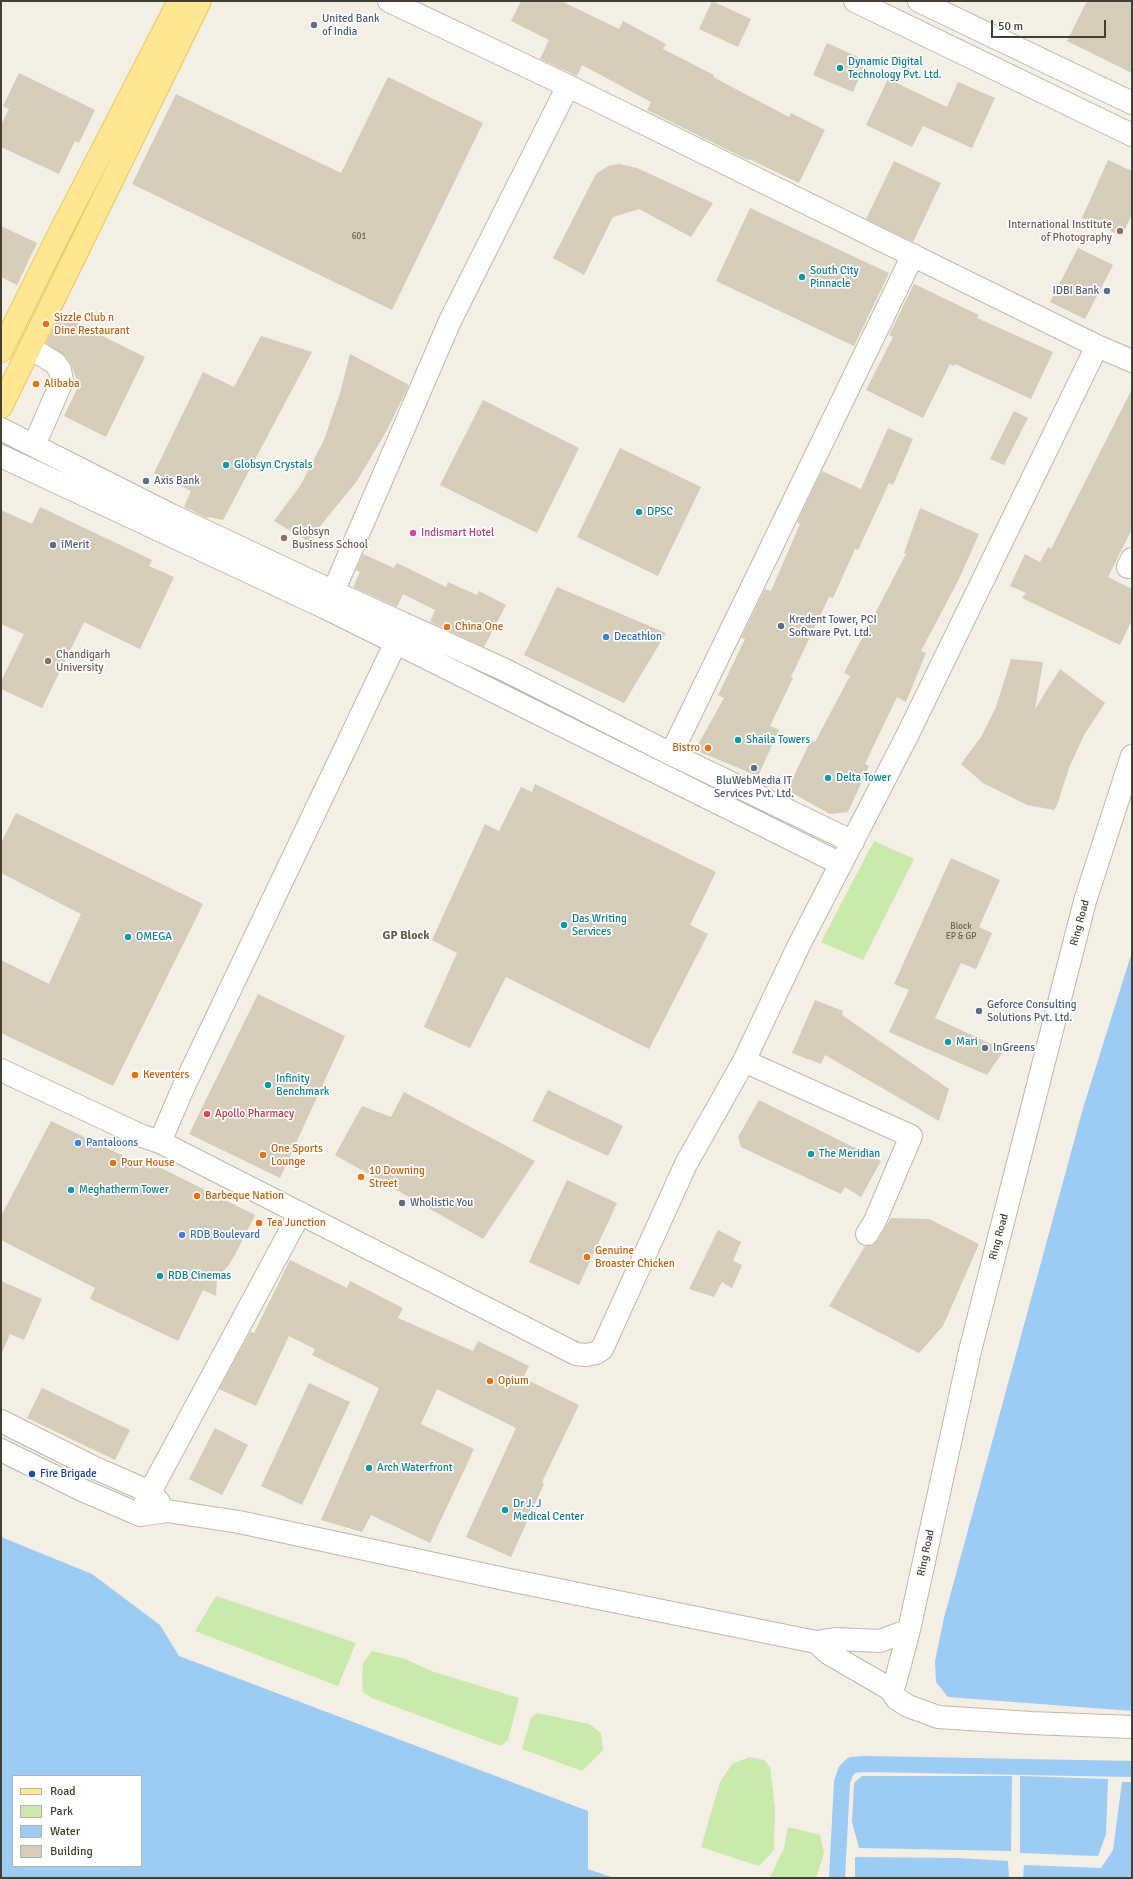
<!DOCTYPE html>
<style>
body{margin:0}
#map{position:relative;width:1133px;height:1879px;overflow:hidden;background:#f3efe4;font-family:Signika,sans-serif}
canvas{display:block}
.frame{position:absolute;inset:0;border:2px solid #453f33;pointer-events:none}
.legend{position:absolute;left:12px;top:1775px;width:130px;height:92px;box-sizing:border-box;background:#fff;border:1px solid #b5b2ad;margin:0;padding:5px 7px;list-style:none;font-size:12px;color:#453f33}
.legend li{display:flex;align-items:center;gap:8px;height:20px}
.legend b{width:20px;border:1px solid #b5b2ad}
.scale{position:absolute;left:991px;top:20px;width:115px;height:18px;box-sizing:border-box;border:2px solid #453f33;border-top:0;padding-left:5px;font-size:12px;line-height:14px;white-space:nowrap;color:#453f33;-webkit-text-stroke:3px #fff;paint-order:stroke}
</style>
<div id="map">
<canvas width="1133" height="1879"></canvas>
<div class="frame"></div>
<ul class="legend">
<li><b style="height:5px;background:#ffe691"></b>Road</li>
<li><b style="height:11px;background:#c9eaaa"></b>Park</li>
<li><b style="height:11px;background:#9ccbf4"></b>Water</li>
<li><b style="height:11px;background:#d5ccb9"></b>Building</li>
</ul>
<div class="scale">50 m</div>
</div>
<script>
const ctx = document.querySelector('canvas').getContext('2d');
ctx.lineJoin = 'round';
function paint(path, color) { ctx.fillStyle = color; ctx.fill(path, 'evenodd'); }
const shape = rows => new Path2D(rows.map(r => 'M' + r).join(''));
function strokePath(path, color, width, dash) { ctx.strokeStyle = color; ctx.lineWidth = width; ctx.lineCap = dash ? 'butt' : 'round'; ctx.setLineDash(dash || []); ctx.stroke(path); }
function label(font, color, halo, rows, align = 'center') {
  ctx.font = font + ' Signika,sans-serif'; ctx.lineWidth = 3.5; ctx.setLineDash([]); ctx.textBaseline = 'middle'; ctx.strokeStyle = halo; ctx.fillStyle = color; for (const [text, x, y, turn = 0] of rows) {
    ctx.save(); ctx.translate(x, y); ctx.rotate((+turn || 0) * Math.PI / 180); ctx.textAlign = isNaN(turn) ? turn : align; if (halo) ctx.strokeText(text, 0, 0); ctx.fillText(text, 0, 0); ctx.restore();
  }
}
paint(shape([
 [874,841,914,859,863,960,821,942],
 [216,1596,356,1643,338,1686,195,1631],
 [372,1651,405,1659,431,1671,519,1698,508,1740,501,1746,372,1698,363,1692,362,1676,363,1663],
 [537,1713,589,1724,601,1733,603,1750,582,1771,522,1749,531,1718],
 [749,1757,764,1760,770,1767,775,1808,774,1850,759,1866,701,1847,720,1782,732,1764],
 [788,1827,820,1835,824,1853,816,1878,773,1878,770,1877,784,1848]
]), '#c9eaaa');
paint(shape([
 [1132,952,1132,1711,948,1697,936,1682,935,1661,944,1618,1084,1105],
 [1,1537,92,1574,160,1625,179,1656,588,1811,588,1869,614,1878,1,1878],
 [13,1776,141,1776,141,1866,13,1866],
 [862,1776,1012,1776,1011,1851,859,1848,852,1822,854,1783],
 [1020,1776,1108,1779,1106,1834,1098,1856,1020,1853],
 [1122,1782,1132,1782,1132,1878,1023,1878,1024,1865,1101,1868,1113,1850],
 [855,1857,959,1858,1008,1861,1009,1878,855,1878]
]), '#9ccbf4');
strokePath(shape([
 [837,1878,842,1782,846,1771,852,1765,865,1764,1132,1769]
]), '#9ccbf4', 16);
paint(shape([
 [521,1,561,1,619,29,623,21,666,44,663,49,714,75,713,77,789,117,791,113,825,130,799,183,749,159,748,160,647,110,651,102,582,65,577,76,540,59,549,40,511,21],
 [712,1,751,19,738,47,699,29],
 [1087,1,1132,1,1132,73,1067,41],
 [827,43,867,61,853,92,813,75],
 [19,73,95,110,79,143,75,141,59,174,1,147,1,125,9,109,3,106],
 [388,77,483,123,392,310,132,184,176,94,341,173],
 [888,79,947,107,958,82,995,98,972,148,923,126,912,147,866,125],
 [1108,160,1132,171,1132,214,1122,236,1082,218],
 [894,161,941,183,913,242,866,219],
 [619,164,637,168,713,203,691,237,639,209,613,217,584,275,553,258,596,174,608,166],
 [750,208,889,273,854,346,716,281],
 [1,226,37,243,17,285,1,277],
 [1078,248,1113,265,1085,319,1050,302],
 [914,284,979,315,977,318,1053,352,1031,399,955,364,954,366,950,364,923,418,866,390,893,337,889,335],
 [60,315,145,357,106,437,64,416,79,385,70,363,65,356,46,343],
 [261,336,312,352,223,520,208,517,207,518,184,507,191,491,154,473,203,372,234,387],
 [350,354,409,385,387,430,357,481,308,541,274,521,300,486,324,440,340,393],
 [1132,389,1132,529,1108,577,1132,589,1132,620,1120,645,1022,598,1026,593,1010,586,1025,554,1040,562,1048,547,1051,549],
 [483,400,579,448,537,533,440,485],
 [1014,411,1028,418,1004,465,990,459],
 [888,428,913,439,893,485,889,483,858,550,855,549,833,598,829,597,791,677,793,678,770,726,779,730,758,776,695,750,724,698,718,695,745,639,741,638,765,589,771,591,800,524,797,522,822,471,861,489],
 [620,448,701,487,658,576,577,537],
 [40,507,152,560,149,566,174,577,140,649,84,622,42,708,1,689,1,681,24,634,1,624,1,510,32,524],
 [920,508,979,534,959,579,921,651,926,653,906,702,897,697,865,764,869,766,848,812,830,814,787,790,811,740,815,742,850,676,844,673,906,554,904,553],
 [363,554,394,568,397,563,446,587,448,582,477,595,479,591,506,605,484,647,430,622,435,610,403,594,397,607,353,587,360,572,356,570],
 [557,587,666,633,624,703,524,655],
 [1011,659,1043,662,1035,709,1060,669,1105,703,1084,735,1069,768,1057,805,1054,810,1027,805,983,783,961,764,981,737,996,707],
 [535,784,716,872,690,925,708,934,649,1049,506,977,470,1048,424,1027,457,953,432,940,485,824,499,831,521,787,532,792],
 [16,813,203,904,113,1086,1,1033,1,960,49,984,81,914,1,873,1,843],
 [951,858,1000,880,979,927,992,933,976,969,961,963,935,1018,1004,1050,987,1075,889,1032,909,990,894,984],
 [258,994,345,1036,280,1178,189,1134],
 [815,1000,843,1011,842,1015,949,1089,939,1121,825,1055,821,1064,792,1053],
 [548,1090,623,1126,608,1156,532,1121],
 [404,1092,535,1161,483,1239,335,1155,362,1106,391,1117],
 [759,1100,881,1161,861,1197,845,1187,841,1194,741,1147,738,1137],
 [51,1121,151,1169,153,1164,255,1215,235,1255,228,1266,217,1278,216,1296,203,1290,178,1341,90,1299,95,1288,1,1240,1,1216],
 [567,1180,617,1203,579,1285,529,1262],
 [891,1218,929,1219,979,1244,943,1326,919,1353,829,1306,865,1246,873,1245,877,1241],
 [718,1230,741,1242,733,1261,742,1265,732,1288,722,1282,714,1297,689,1289],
 [290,1260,347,1288,350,1281,403,1308,398,1318,473,1351,478,1341,529,1366,523,1378,579,1405,542,1482,544,1484,511,1557,466,1537,516,1428,437,1389,421,1424,474,1449,430,1543,371,1515,362,1532,321,1520,379,1388,312,1355,315,1349,289,1336,256,1406,219,1389,250,1332,254,1333],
 [1,1281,42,1299,24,1340,10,1334,1,1355],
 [309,1383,350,1402,302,1505,261,1486],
 [42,1388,130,1430,115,1460,27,1418],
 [215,1428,248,1445,222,1495,189,1479]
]), '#d5ccb9');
const minor = shape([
 [389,1,568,86,1097,346,1132,361],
 [855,1,1132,135],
 [919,1,1132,103],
 [30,348,55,363,60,370,62,381,39,434],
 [1,429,169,514,334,592,505,670,671,754,853,842],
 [1,456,326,608,841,864],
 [1128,567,1132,559],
 [327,606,450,321,568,86],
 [671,754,913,255],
 [744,1061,911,1136,875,1221,867,1234],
 [1,1070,142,1136,160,1142,576,1354,586,1355,596,1353,602,1349,686,1164,744,1061,799,945,907,736,1097,346],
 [160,1142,184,1086,396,642],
 [1,1421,95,1468,150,1492,159,1502],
 [1,1450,82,1490,140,1515,167,1511,239,1522,509,1580,816,1642,828,1653,890,1689,897,1699,908,1706,938,1717,1031,1723,1132,1727],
 [140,1515,150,1492,300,1213],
 [816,1642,835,1639,880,1641,909,1630],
 [890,1689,895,1683,909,1630,970,1351,1085,901,1132,756]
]);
const major = shape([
 [1,351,58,236,179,1],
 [1,407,200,1]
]);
strokePath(minor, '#bfb8a6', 24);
strokePath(major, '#eac85b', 24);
strokePath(minor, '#fff', 22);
strokePath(major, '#ffe691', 22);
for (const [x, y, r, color] of [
 [314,25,4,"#5c6f8a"],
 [840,68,4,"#0f9aa8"],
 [1120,231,4,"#8d6e63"],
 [802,277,4,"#0f9aa8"],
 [1107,291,4,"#5c6f8a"],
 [46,324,4,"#e8710a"],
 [36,384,4,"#e8710a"],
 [226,465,4,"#0f9aa8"],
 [146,481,4,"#5c6f8a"],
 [639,512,4,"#0f9aa8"],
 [413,533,4,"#d1479c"],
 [284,538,4,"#8d6e63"],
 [53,545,4,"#5c6f8a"],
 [781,626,4,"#5c6f8a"],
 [447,627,4,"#e8710a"],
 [606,637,4,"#3f7fe0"],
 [48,661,4,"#8d6e63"],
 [738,740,4,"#0f9aa8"],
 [708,748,4,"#e8710a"],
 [754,768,4,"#5c6f8a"],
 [828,778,4,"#0f9aa8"],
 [564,925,4,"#0f9aa8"],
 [128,937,4,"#0f9aa8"],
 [979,1011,4,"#5c6f8a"],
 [948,1042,4,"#0f9aa8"],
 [985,1048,4,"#5c6f8a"],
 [135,1075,4,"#e8710a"],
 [268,1085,4,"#0f9aa8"],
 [207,1114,4,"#e0444e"],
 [78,1143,4,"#3f7fe0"],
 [811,1154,4,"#0f9aa8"],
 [263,1155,4,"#e8710a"],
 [113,1163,4,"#e8710a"],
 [361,1177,4,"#e8710a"],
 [71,1190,4,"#0f9aa8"],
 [197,1196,4,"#e8710a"],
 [402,1203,4,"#5c6f8a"],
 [259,1223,4,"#e8710a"],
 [182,1235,4,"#3f7fe0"],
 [587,1257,4,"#e8710a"],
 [160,1276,4,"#0f9aa8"],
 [490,1381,4,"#e8710a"],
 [369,1468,4,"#0f9aa8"],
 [32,1474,4,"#1a4fb4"],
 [505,1510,4,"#0f9aa8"]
]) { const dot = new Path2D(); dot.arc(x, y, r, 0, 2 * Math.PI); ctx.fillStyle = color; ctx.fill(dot); strokePath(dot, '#fff', 1.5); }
label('9px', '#696254', null, [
 ["601",359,237],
 ["Block",961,927],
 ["EP & GP",961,937]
]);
label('11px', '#4e5e75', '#fff', [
 ["United Bank",322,19],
 ["of India",322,32],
 ["IDBI Bank",1099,291,"right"],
 ["Axis Bank",154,481],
 ["iMerit",61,545],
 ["Kredent Tower, PCI",789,620],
 ["Software Pvt. Ltd.",789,633],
 ["BluWebMedia IT",754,781,"center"],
 ["Services Pvt. Ltd.",754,794,"center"],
 ["Geforce Consulting",987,1005],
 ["Solutions Pvt. Ltd.",987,1018],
 ["InGreens",993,1048],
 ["Wholistic You",410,1203]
], 'left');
label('11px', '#0d838f', '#fff', [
 ["Dynamic Digital",848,62],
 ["Technology Pvt. Ltd.",848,75],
 ["South City",810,271],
 ["Pinnacle",810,284],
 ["Globsyn Crystals",234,465],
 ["DPSC",647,512],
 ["Shaila Towers",746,740],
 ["Delta Tower",836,778],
 ["Das Writing",572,919],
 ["Services",572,932],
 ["OMEGA",136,937],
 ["Mari",956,1042],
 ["Infinity",276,1079],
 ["Benchmark",276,1092],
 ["The Meridian",819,1154],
 ["Meghatherm Tower",79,1190],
 ["RDB Cinemas",168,1276],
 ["Arch Waterfront",377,1468],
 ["Dr J. J",513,1504],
 ["Medical Center",513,1517]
], 'left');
label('11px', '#785e54', '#fff', [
 ["International Institute",1112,225,"right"],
 ["of Photography",1112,238,"right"],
 ["Globsyn",292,532],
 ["Business School",292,545],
 ["Chandigarh",56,655],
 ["University",56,668]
], 'left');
label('11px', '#c56008', '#fff', [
 ["Sizzle Club n",54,318],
 ["Dine Restaurant",54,331],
 ["Alibaba",44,384],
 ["China One",455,627],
 ["Bistro",700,748,"right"],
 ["Keventers",143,1075],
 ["One Sports",271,1149],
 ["Lounge",271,1162],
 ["Pour House",121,1163],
 ["10 Downing",369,1171],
 ["Street",369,1184],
 ["Barbeque Nation",205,1196],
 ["Tea Junction",267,1223],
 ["Genuine",595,1251],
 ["Broaster Chicken",595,1264],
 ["Opium",498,1381]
], 'left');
label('11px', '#b23c85', '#fff', [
 ["Indismart Hotel",421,533]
], 'left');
label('11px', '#366cbe', '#fff', [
 ["Decathlon",614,637],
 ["Pantaloons",86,1143],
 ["RDB Boulevard",190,1235]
], 'left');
label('11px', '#453f33', '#fff', [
 ["Ring Road",1080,923,-75],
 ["Ring Road",999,1237,-75],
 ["Ring Road",926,1553,-78]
]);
label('11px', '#be3a42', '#fff', [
 ["Apollo Pharmacy",215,1114]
], 'left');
label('11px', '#164399', '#fff', [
 ["Fire Brigade",40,1474]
], 'left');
label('bold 12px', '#695e4a', '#fff', [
 ["GP Block",406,936]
]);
</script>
